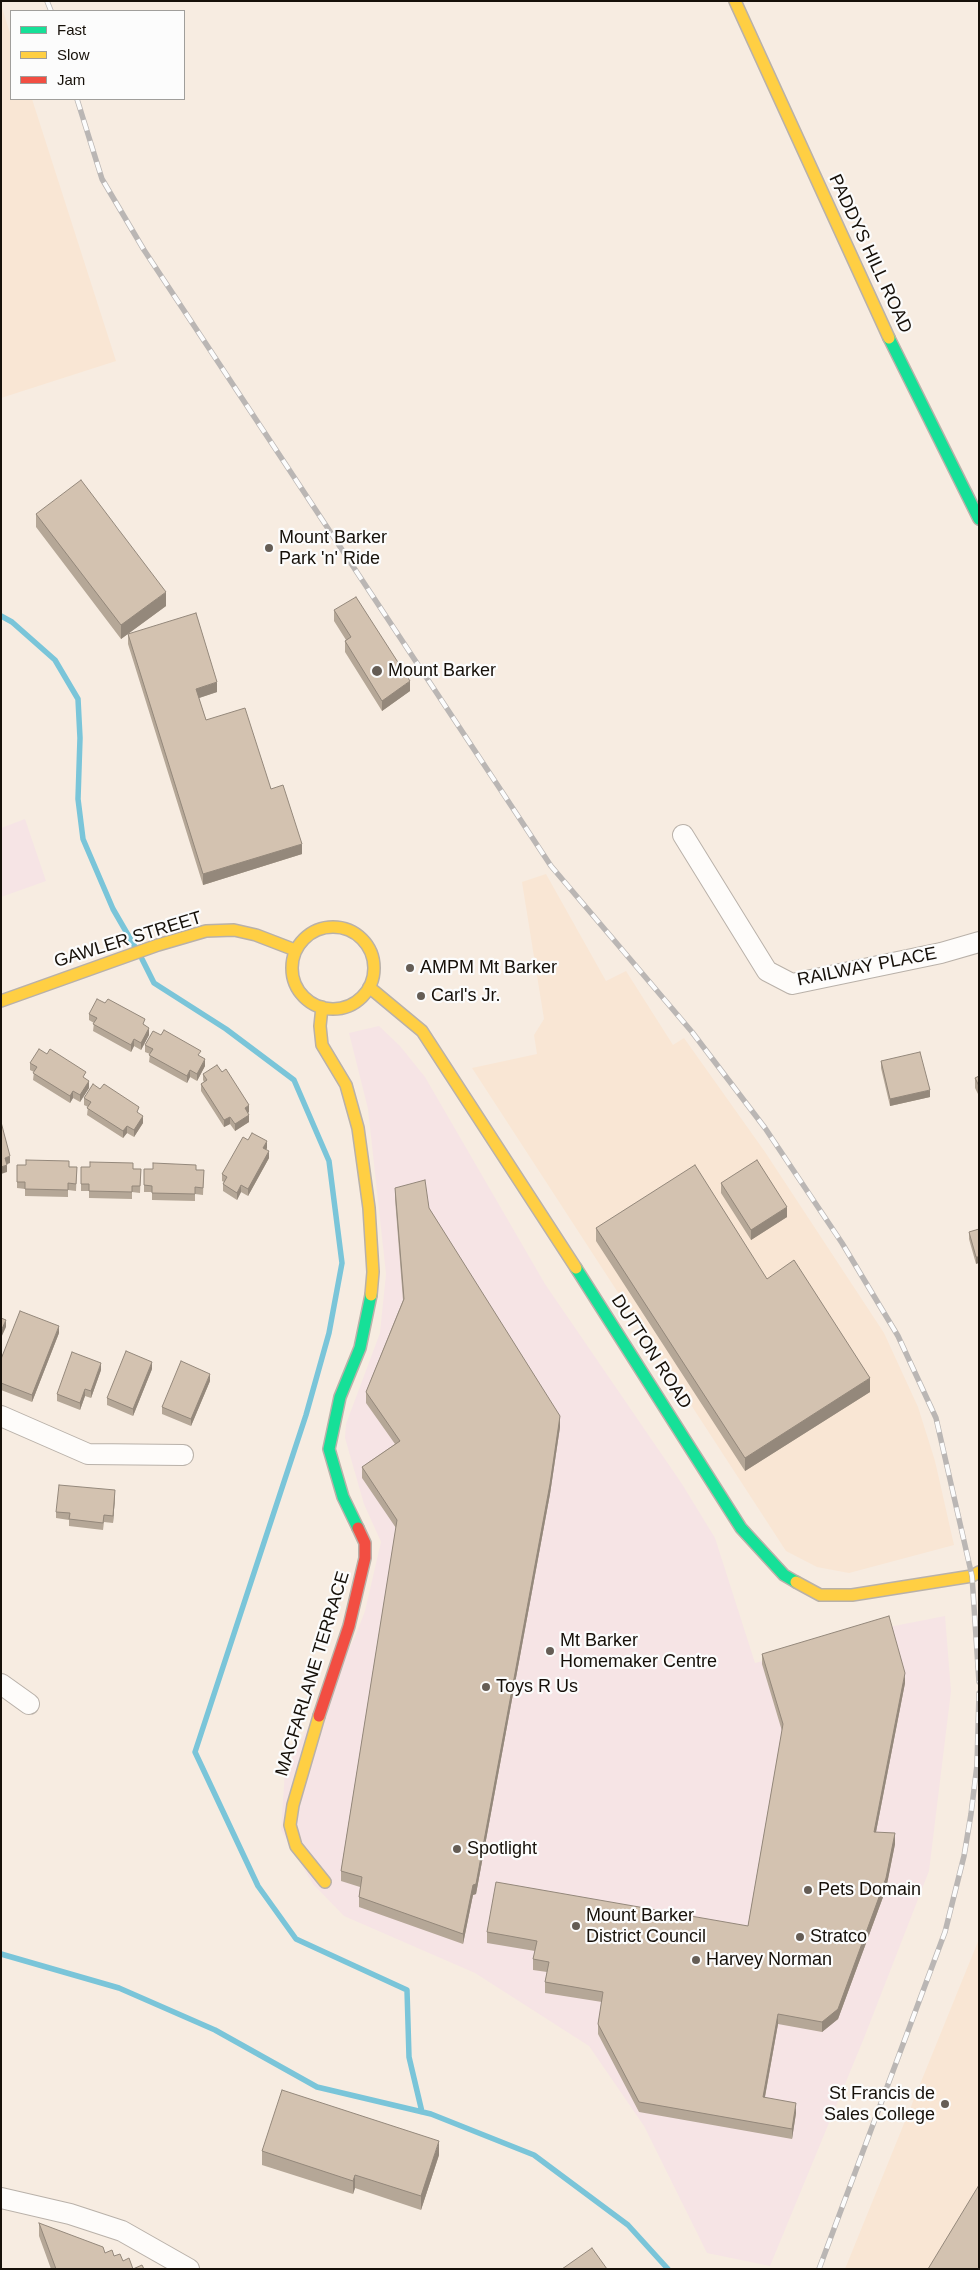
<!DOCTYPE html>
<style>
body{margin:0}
#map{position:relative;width:980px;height:2270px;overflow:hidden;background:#f7ece1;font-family:Arial,sans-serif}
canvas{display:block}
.frame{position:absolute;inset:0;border:2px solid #161009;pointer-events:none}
.legend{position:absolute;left:10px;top:10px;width:175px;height:90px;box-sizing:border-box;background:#fcfcfc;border:1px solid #a09e9b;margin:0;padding:6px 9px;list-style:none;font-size:15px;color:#161009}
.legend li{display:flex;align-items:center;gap:10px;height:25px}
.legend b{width:25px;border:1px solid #a09e9b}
</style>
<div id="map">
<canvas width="980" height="2270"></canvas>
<div class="frame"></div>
<ul class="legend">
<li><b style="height:6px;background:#16e098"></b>Fast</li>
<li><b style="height:6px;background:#ffcf43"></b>Slow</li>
<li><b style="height:6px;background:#f24e42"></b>Jam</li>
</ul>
</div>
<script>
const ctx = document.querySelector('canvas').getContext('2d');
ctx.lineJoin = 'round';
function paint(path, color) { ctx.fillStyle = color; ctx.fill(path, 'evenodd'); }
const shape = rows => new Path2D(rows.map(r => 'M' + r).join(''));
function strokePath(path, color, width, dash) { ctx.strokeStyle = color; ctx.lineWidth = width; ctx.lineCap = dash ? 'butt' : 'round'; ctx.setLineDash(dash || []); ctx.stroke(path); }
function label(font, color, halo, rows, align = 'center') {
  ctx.font = font + ' Arial,sans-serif'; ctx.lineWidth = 4.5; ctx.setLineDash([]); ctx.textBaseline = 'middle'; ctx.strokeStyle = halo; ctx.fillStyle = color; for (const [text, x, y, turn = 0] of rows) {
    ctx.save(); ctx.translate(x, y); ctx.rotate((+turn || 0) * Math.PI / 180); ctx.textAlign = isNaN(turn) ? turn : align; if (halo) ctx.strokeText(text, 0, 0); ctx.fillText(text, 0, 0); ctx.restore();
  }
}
paint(shape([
 [25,819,46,881,1,897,1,828],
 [379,1026,400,1046,425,1077,545,1284,682,1484,715,1538,755,1663,889,1627,945,1616,951,1691,929,1871,864,2038,770,2266,707,2253,644,2126,589,2046,475,1973,344,1916,313,1884,281,1830,285,1771,355,1637,365,1611,381,1542,364,1504,345,1438,346,1424,380,1333,386,1274,368,1109,349,1033]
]), '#f6e4e5');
paint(shape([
 [1,5,11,36,11,99,32,99,116,361,1,398],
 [546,874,606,981,626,971,673,1045,684,1038,765,1152,884,1333,918,1407,935,1461,954,1545,849,1573,817,1567,786,1551,472,1068,537,1054,534,1035,544,1019,522,882],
 [979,1939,979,2269,845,2269]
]), '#f9e6d4');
strokePath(shape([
 [1,616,12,622,55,660,78,699,80,738,78,799,83,839,113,909,135,947],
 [142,959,154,983,226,1029,294,1080,329,1161,342,1263,329,1333,306,1415,195,1752,258,1886,296,1939,407,1990,409,2057,422,2112],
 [1,1954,119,1988,215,2030,317,2087,431,2114,534,2155,628,2225,668,2269]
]), '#7ac5d9', 5.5);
const street = shape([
 [683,835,767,971,792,984,941,953,979,942],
 [1,1416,88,1454,183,1455],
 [1,1684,29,1704],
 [1,2198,70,2214,122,2231,189,2269]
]);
const fast = shape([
 [889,338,979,519],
 [576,1268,741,1528,784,1575,796,1582],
 [358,1528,343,1497,329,1449,340,1397,360,1348,371,1295]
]);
const slow = shape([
 [735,1,889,338],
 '292 968a41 41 0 1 1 82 0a41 41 0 1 1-82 0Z',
 [369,987,422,1031,576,1268],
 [1,1001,158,945,206,931,234,930,256,935,295,950],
 [322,1007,320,1026,322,1045,346,1085,358,1128,369,1208,373,1272,371,1295],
 [796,1582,820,1595,852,1595,972,1576,979,1572],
 [319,1716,293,1805,290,1825,296,1846,325,1882]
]);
const jam = shape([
 [319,1716,349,1626,365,1558,365,1543,358,1528]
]);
strokePath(street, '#b9b1a9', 22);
strokePath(fast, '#b9b1a9', 14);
strokePath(slow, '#b9b1a9', 14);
strokePath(jam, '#b9b1a9', 14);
strokePath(street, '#fefcfa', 20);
strokePath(fast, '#16e098', 11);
strokePath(slow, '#ffcf43', 11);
strokePath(jam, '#f24e42', 11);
const rail = shape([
 [47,1,51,11],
 [77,99,102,179,144,250,551,866,692,1032,765,1128,842,1243,898,1336,936,1418,972,1576,979,1682],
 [819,2269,945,1932,964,1856,971,1814,977,1765,979,1693]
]);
strokePath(rail, '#bab6b4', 5.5);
strokePath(rail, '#fcfcfc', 4, [11]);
paint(shape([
 [36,514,166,606,121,639,36,527],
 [334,610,410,691,382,711,345,652,345,641,346,640,334,621],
 [128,634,217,692,199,698,206,720,271,789,302,854,203,885,128,644],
 [89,1014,145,1025,149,1035,141,1050,134,1046,131,1052,93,1031,94,1023,89,1020],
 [145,1045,201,1057,205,1066,197,1081,190,1077,187,1083,149,1062,150,1054,145,1052],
 [881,1061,930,1097,890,1106,881,1068],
 [30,1063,86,1079,89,1088,80,1102,73,1098,70,1103,33,1080,34,1072,30,1070],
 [203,1074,249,1112,248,1113,249,1122,235,1131,230,1124,224,1127,201,1091,201,1084,204,1082,203,1080],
 [979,1076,979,1096,975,1088,975,1078],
 [84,1098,139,1114,143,1123,134,1137,127,1133,123,1138,87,1115,88,1107,84,1105],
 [248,1140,267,1148,266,1150,269,1158,248,1196,241,1192,237,1200,223,1191,223,1184,224,1182,222,1181,222,1174],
 [17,1165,77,1167,76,1191,68,1190,68,1197,25,1196,25,1189,17,1188],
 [81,1167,141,1169,140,1193,132,1192,132,1199,89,1198,89,1191,81,1191],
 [144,1169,204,1170,203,1195,195,1194,195,1201,152,1200,152,1192,144,1192],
 [721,1183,787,1217,751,1240,721,1193],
 [395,1188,429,1208,560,1427,550,1494,476,1894,473,1895,463,1944,359,1907,359,1897,360,1887,341,1881,341,1871,396,1528,362,1478,362,1467,395,1444,366,1403,366,1392,403,1300,395,1199],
 [596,1228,767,1279,870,1392,745,1471,596,1241],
 [979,1229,976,1264,969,1239,969,1232],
 [59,1333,32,1402,1,1390,1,1359],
 [152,1369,133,1416,107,1405,107,1398],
 [101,1370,91,1398,85,1396,80,1410,57,1401,57,1394],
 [210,1381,191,1426,162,1414,162,1407],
 [115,1497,113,1523,104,1522,103,1530,69,1526,69,1520,56,1518,56,1512],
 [762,1654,905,1683,876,1832,895,1844,886,1889,838,2019,822,2032,778,2024,765,2097,796,2113,792,2139,639,2112,598,2034,598,2024,602,2002,545,1993,545,1982,547,1972,533,1970,533,1959,535,1951,487,1943,487,1932,748,1926,782,1731,762,1664],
 [262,2151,439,2155,421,2210,355,2188,353,2194,262,2165],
 [39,2223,105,2253,114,2256,123,2261,133,2269,144,2269,51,2269,39,2236]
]), '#b5a797');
paint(shape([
 [166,592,166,606,121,639,121,625],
 [410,681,410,691,382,711,382,701],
 [217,682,217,692,196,699,196,689],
 [302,844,302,854,203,885,203,874],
 [149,1028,149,1035,141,1050,141,1043],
 [134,1039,134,1046,131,1052,131,1045],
 [205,1059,205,1066,197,1081,197,1074],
 [190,1070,190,1077,187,1083,187,1076],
 [89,1081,89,1088,80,1102,80,1095],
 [930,1090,930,1097,890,1106,890,1099],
 [73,1091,73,1098,70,1103,70,1096],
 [249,1105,249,1112,245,1115,245,1108],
 [249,1115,249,1122,235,1131,235,1124],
 [143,1116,143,1123,134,1137,134,1130],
 [230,1117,230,1124,224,1127,224,1120],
 [127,1126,127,1133,123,1138,123,1131],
 [267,1141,267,1148,263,1155,263,1148],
 [269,1151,269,1158,248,1196,248,1189],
 [10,1156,10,1163,5,1165,5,1158],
 [7,1165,7,1172,1,1174,1,1167],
 [241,1185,241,1192,237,1200,237,1193],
 [787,1207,787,1217,751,1240,751,1230],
 [976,1257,979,1257,979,1263,976,1264],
 [6,1320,6,1327,1,1338,1,1331],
 [59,1326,59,1333,32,1402,32,1395],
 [152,1362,152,1369,133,1416,133,1409],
 [101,1363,101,1370,91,1398,91,1391],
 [210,1374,210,1381,191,1426,191,1419],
 [870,1378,870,1392,745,1471,745,1458],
 [85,1389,85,1396,80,1410,80,1403],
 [560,1416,560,1427,550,1494,476,1894,473,1895,463,1944,463,1934],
 [115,1490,115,1497,113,1523,113,1516],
 [905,1673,905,1683,874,1842,874,1832],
 [895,1833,895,1844,886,1889,838,2019,822,2032,822,2022],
 [778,2014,778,2024,763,2107,763,2097],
 [796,2103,796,2113,792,2139,792,2129],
 [439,2141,439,2155,421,2210,421,2196],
 [355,2175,355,2188,353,2194,353,2181]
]), '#94887b');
const building = shape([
 [81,480,166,592,121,625,36,514,81,480],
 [356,597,410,681,382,701,345,641,351,637,334,610,356,597],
 [196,613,217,682,196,689,206,720,245,708,271,789,283,785,302,844,203,874,128,634,196,613],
 [97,999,105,1003,108,999,145,1019,143,1024,149,1028,141,1043,134,1039,131,1045,93,1024,97,1018,89,1014,97,999],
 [164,1030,201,1051,198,1055,205,1059,197,1074,190,1070,187,1076,149,1055,153,1049,145,1045,153,1031,161,1035,164,1030],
 [39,1049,47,1054,50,1049,86,1072,83,1077,89,1081,80,1095,73,1091,70,1096,33,1073,37,1067,30,1063,39,1049],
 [920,1052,930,1090,890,1099,881,1061,920,1052],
 [217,1065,222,1072,226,1069,249,1105,245,1108,249,1115,235,1124,230,1117,224,1120,201,1084,207,1080,203,1074,217,1065],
 [979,1076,979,1086,975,1078,979,1076],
 [93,1084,100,1089,104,1084,139,1107,137,1112,143,1116,134,1130,127,1126,123,1131,87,1108,91,1102,84,1098,93,1084],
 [1,1122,10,1156,5,1158,7,1165,1,1167,1,1122],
 [252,1133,267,1141,263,1148,269,1151,248,1189,241,1185,237,1193,223,1184,227,1177,222,1174,243,1137,248,1140,252,1133],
 [26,1160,69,1161,69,1167,77,1167,76,1184,68,1183,68,1190,25,1189,25,1182,17,1182,17,1165,26,1165,26,1160],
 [757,1160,787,1207,751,1230,721,1183,757,1160],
 [90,1162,133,1163,133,1169,141,1169,140,1186,132,1186,132,1192,89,1191,89,1184,81,1184,81,1167,90,1167,90,1162],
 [153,1163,196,1165,196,1170,204,1170,203,1188,195,1187,195,1194,152,1193,152,1186,144,1185,144,1169,153,1169,153,1163],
 [695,1165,767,1279,794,1260,870,1378,745,1458,596,1228,695,1165],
 [425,1180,429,1208,560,1416,550,1484,476,1884,473,1885,463,1934,359,1897,362,1877,341,1871,397,1520,362,1467,400,1441,366,1392,404,1299,395,1188,425,1180],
 [979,1229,979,1257,976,1257,969,1232,979,1229],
 [20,1311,59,1326,32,1395,1,1383,1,1359,20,1311],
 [1,1318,6,1320,1,1331,1,1318],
 [126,1351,152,1362,133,1409,107,1398,126,1351],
 [72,1352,101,1363,91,1391,85,1389,80,1403,57,1394,72,1352],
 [181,1361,210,1374,191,1419,162,1407,181,1361],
 [59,1485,115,1490,113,1516,104,1515,103,1523,69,1519,70,1513,56,1512,59,1485],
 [889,1616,905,1673,874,1832,895,1833,886,1878,838,2009,822,2022,778,2014,763,2097,796,2103,792,2129,639,2102,598,2024,603,1992,545,1982,549,1962,533,1959,537,1941,487,1932,496,1882,748,1926,783,1724,762,1654,889,1616],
 [282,2090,439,2141,421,2196,355,2175,353,2181,262,2151,282,2090],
 [979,2185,979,2269,928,2269,979,2185],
 [39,2223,103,2247,105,2253,112,2250,114,2256,120,2254,123,2261,129,2258,133,2269,142,2265,144,2269,56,2269,39,2223],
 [592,2248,607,2269,562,2269,592,2248]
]);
paint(building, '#d3c2b0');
strokePath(building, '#94887b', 1);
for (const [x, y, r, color] of [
 [269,548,5,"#655d55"],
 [377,671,6,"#655d55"],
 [410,968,5,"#655d55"],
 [421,996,5,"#655d55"],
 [550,1651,5,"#655d55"],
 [486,1687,5,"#655d55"],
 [457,1849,5,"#655d55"],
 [808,1890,5,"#655d55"],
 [576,1926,5,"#655d55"],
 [800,1937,5,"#655d55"],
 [696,1960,5,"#655d55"],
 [945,2104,5,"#655d55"]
]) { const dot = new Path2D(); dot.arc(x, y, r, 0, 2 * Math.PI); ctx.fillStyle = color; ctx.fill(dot); strokePath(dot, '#fcfcfc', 2); }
label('18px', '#161009', '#fcfcfc', [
 ["PADDYS HILL ROAD",870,254,65],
 ["GAWLER STREET",128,940,-17],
 ["RAILWAY PLACE",867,967,-11],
 ["DUTTON ROAD",651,1352,57],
 ["MACFARLANE TERRACE",313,1674,-73]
]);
label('18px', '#161009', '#fcfcfc', [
 ["Mount Barker",279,538],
 ["Park 'n' Ride",279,559],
 ["Mount Barker",388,671],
 ["AMPM Mt Barker",420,968],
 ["Carl's Jr.",431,996],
 ["Mt Barker",560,1641],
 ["Homemaker Centre",560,1662],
 ["Toys R Us",496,1687],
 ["Spotlight",467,1849],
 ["Pets Domain",818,1890],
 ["Mount Barker",586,1916],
 ["District Council",586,1937],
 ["Stratco",810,1937],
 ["Harvey Norman",706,1960],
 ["St Francis de",935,2094,"right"],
 ["Sales College",935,2115,"right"]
], 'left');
</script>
